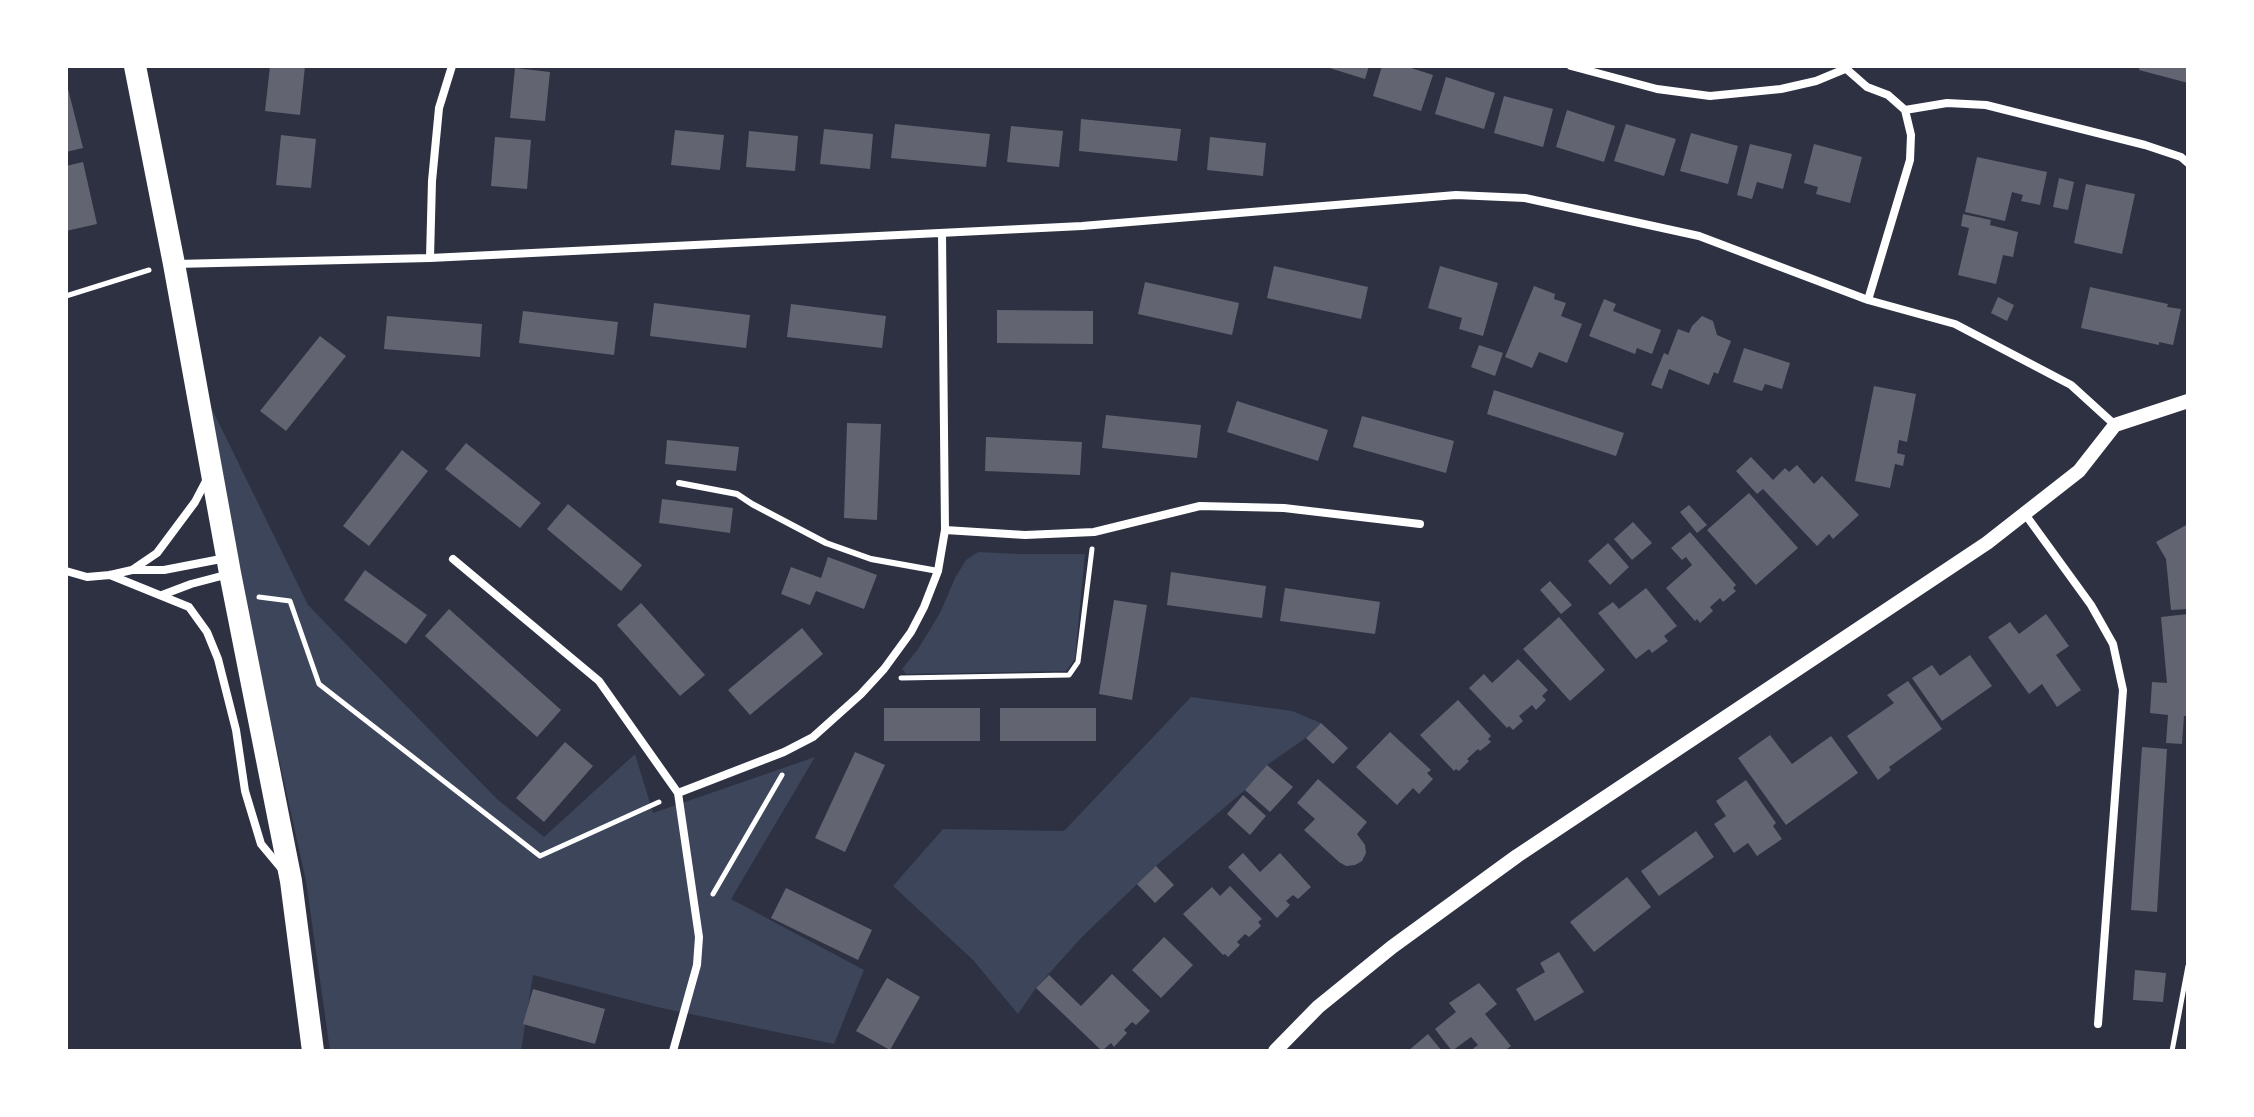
<!DOCTYPE html>
<style>
body{margin:0}
#map{position:relative;width:2254px;height:1117px;overflow:hidden;background:#2d3142;font-family:Figtree,sans-serif}
canvas{display:block}
.frame{position:absolute;inset:0;border:68px solid #fff;pointer-events:none}
</style>
<div id="map">
<canvas width="2254" height="1117"></canvas>
<div class="frame"></div>
</div>
<script>
const ctx = document.querySelector('canvas').getContext('2d');
ctx.lineJoin = 'round';
function paint(path, color) { ctx.fillStyle = color; ctx.fill(path, 'evenodd'); }
const shape = rows => new Path2D(rows.map(r => 'M' + r).join(''));
function strokePath(path, color, width, dash) { ctx.strokeStyle = color; ctx.lineWidth = width; ctx.lineCap = dash ? 'butt' : 'round'; ctx.setLineDash(dash || []); ctx.stroke(path); }
paint(shape([
 [211,407,308,605,497,799,544,837,635,754,653,813,815,757,731,899,864,970,834,1044,657,1007,533,975,521,1051,330,1051,306,881,244,601],
 [978,552,1019,554,1085,554,1075,659,1066,671,906,674,902,669,918,649,940,613,955,578,966,560],
 [1191,697,1292,711,1321,723,1306,738,1267,765,1245,790,1156,866,1082,937,1036,988,1018,1014,973,960,893,886,943,829,1064,831]
]), '#3c4559');
paint(shape([
 [270,66,305,66,300,115,265,111],
 [1323,66,1369,66,1365,79],
 [1382,66,1405,66,1433,75,1421,111,1373,96],
 [2140,66,2188,66,2188,83,2139,70],
 [515,68,550,72,545,121,510,118],
 [1446,77,1495,93,1484,129,1435,114],
 [66,81,83,148,66,152],
 [1504,96,1553,109,1543,147,1494,133],
 [1567,110,1615,126,1604,162,1556,147],
 [1081,119,1181,129,1177,161,1079,151],
 [895,124,990,134,986,167,891,158],
 [1626,124,1676,139,1664,176,1614,161],
 [1011,126,1063,131,1059,167,1007,162],
 [824,129,873,134,870,169,820,164],
 [675,130,724,135,720,170,671,165],
 [749,131,798,136,795,171,746,167],
 [1691,133,1738,146,1728,184,1680,171],
 [281,135,316,139,311,188,276,185],
 [495,137,531,140,527,189,491,186],
 [1210,137,1266,143,1263,176,1207,170],
 [1750,144,1792,154,1783,189,1757,182,1752,199,1737,195],
 [1814,144,1862,157,1850,203,1816,194,1818,187,1804,183],
 [1977,157,2047,172,2040,205,2021,201,2023,195,2012,192,2005,221,1965,212],
 [83,162,97,224,66,231,66,166],
 [2059,178,2074,182,2068,210,2053,207],
 [2086,184,2135,194,2122,254,2074,243],
 [1963,214,1991,220,1990,225,2018,232,2013,257,2003,255,1996,284,1958,275,1969,228,1961,226],
 [1274,266,1368,287,1361,319,1267,298],
 [1440,266,1498,283,1483,336,1459,329,1462,318,1428,308],
 [1145,282,1239,303,1232,335,1138,314],
 [1534,286,1555,294,1554,299,1566,303,1561,316,1582,324,1567,363,1539,352,1532,368,1505,357],
 [2090,287,2168,304,2167,307,2181,309,2173,345,2159,342,2159,345,2081,328],
 [1998,297,2014,305,2007,321,1991,313],
 [1604,299,1616,304,1613,311,1661,330,1652,354,1637,348,1635,354,1589,336],
 [654,303,750,315,746,348,650,336],
 [791,304,886,316,882,348,787,337],
 [997,310,1093,311,1093,344,997,343],
 [523,311,618,322,614,355,519,343],
 [387,316,482,324,480,357,384,349],
 [1702,316,1713,321,1717,335,1731,341,1718,374,1714,372,1709,385,1669,369,1662,389,1651,385,1664,353,1668,355,1678,329,1689,333,1692,326],
 [320,336,346,356,286,431,260,411],
 [1479,345,1503,353,1495,376,1471,367],
 [1744,348,1790,363,1782,389,1765,384,1762,391,1733,382],
 [1874,386,1916,394,1907,442,1899,440,1897,453,1905,455,1903,466,1895,464,1890,488,1855,481],
 [1494,390,1624,433,1616,456,1487,414],
 [1237,401,1328,430,1318,461,1227,432],
 [1106,415,1201,425,1197,458,1102,448],
 [1362,416,1454,441,1446,473,1353,447],
 [847,423,881,424,877,520,844,518],
 [986,437,1082,442,1080,475,985,471],
 [667,440,739,447,736,471,665,464],
 [466,443,541,503,520,528,445,469],
 [402,450,428,471,369,546,343,526],
 [1751,457,1773,480,1785,468,1789,472,1797,465,1814,484,1822,476,1859,515,1833,539,1829,534,1817,546,1763,489,1757,494,1736,471],
 [1749,493,1798,548,1756,585,1707,530],
 [662,499,733,508,730,533,659,523],
 [568,504,642,565,621,591,547,529],
 [1689,505,1707,525,1697,533,1680,512],
 [1633,522,1652,543,1632,560,1614,539],
 [2188,524,2188,609,2171,610,2166,559,2156,542],
 [1690,532,1736,585,1733,588,1736,591,1723,602,1720,598,1710,607,1713,611,1700,623,1697,619,1695,621,1666,588,1692,565,1686,557,1682,560,1671,548],
 [1608,543,1629,567,1610,585,1588,561],
 [828,557,877,575,864,609,816,591,810,605,781,594,791,567,821,578],
 [365,570,427,615,406,644,344,600],
 [1171,572,1266,586,1262,618,1167,605],
 [1550,581,1572,605,1561,614,1540,590],
 [1285,588,1380,602,1375,634,1280,621],
 [1646,588,1677,626,1664,636,1668,641,1652,653,1649,649,1636,659,1598,613,1613,602,1619,609],
 [1114,600,1147,605,1132,700,1099,694],
 [641,603,705,675,680,696,617,625],
 [449,609,561,710,537,737,425,636],
 [2046,614,2069,646,2056,655,2081,690,2057,707,2042,684,2029,694,1988,637,2010,622,2019,634],
 [2188,614,2188,716,2184,716,2182,744,2166,743,2168,715,2150,713,2152,682,2167,683,2161,617],
 [1559,617,1605,670,1570,701,1523,649],
 [802,628,823,654,750,715,728,690],
 [1970,655,1992,686,1942,721,1912,678,1932,665,1940,676],
 [1518,659,1548,690,1542,696,1546,700,1536,710,1532,705,1519,716,1523,721,1513,730,1509,726,1507,728,1469,688,1484,674,1492,683],
 [1908,681,1942,729,1889,767,1891,770,1878,780,1847,736,1894,703,1887,695],
 [1458,700,1491,736,1488,739,1491,742,1480,751,1478,749,1467,759,1469,761,1459,771,1456,769,1454,771,1420,735],
 [884,708,980,708,980,741,884,741],
 [1000,708,1096,708,1096,741,1000,741],
 [1321,723,1348,748,1333,764,1306,738],
 [1390,732,1431,770,1427,773,1433,779,1419,794,1413,788,1397,805,1356,767],
 [1770,735,1792,764,1831,736,1858,773,1786,825,1738,758],
 [565,742,593,766,544,822,516,798],
 [2142,747,2167,749,2157,912,2131,910],
 [855,752,885,765,845,852,815,838],
 [1267,765,1293,787,1270,812,1245,790],
 [1318,779,1367,822,1357,834,1365,845,1366,853,1362,861,1355,865,1346,866,1339,862,1304,830,1315,819,1297,803],
 [1746,780,1776,823,1773,826,1782,839,1757,856,1748,843,1734,853,1714,824,1726,816,1716,801],
 [1243,795,1266,816,1250,835,1227,814],
 [1696,831,1714,857,1659,896,1641,871],
 [1243,853,1260,872,1280,853,1311,887,1298,899,1293,895,1286,901,1290,905,1277,918,1228,867],
 [1156,866,1174,885,1155,903,1137,884],
 [1627,877,1651,907,1594,952,1570,922],
 [1230,886,1262,919,1258,922,1261,926,1249,937,1245,934,1237,942,1240,945,1228,957,1225,954,1223,955,1183,914,1212,887,1220,896],
 [786,888,872,930,858,960,771,918],
 [1164,937,1193,965,1161,998,1132,970],
 [1559,952,1584,992,1535,1021,1516,989,1545,972,1540,963],
 [2135,970,2166,973,2163,1002,2133,1000],
 [1112,974,1150,1011,1136,1025,1132,1022,1124,1030,1127,1033,1114,1047,1111,1043,1102,1051,1036,988,1049,975,1081,1006],
 [887,978,920,997,890,1050,856,1031],
 [1479,983,1497,1004,1485,1014,1511,1046,1504,1051,1470,1051,1478,1045,1471,1037,1452,1051,1435,1029,1456,1012,1449,1003],
 [533,989,605,1009,595,1044,523,1024],
 [1428,1034,1442,1051,1408,1051]
]), '#626471');
strokePath(shape([
 [66,296,149,270],
 [259,597,290,601,319,684,540,856,659,802],
 [901,678,1069,675,1078,662,1092,549],
 [713,894,782,775],
 [2172,1051,2188,966]
]), '#fff', 5);
strokePath(shape([
 [679,483,737,494,752,504,826,543,871,559,938,571]
]), '#fff', 6);
strokePath(shape([
 [1571,66,1657,89,1710,96,1781,89,1816,81,1845,69],
 [1843,66,1867,87,1888,95,1905,110],
 [1905,110,1947,103,1986,105,2145,145,2181,157,2188,163],
 [430,258,432,181,439,108,452,66],
 [175,264,430,258,1082,226,1456,195,1525,198,1699,236,1868,300,1955,324,2071,385,2115,425],
 [1868,300,1910,160,1911,135,1905,110],
 [2025,514,2091,605,2113,644,2123,690,2098,1024],
 [945,530,1025,535,1094,532,1200,506,1284,508,1420,524],
 [453,559,599,681,678,793,699,937,697,965,673,1051],
 [133,570,164,570,226,558],
 [66,571,87,577,110,575,132,570,157,553,195,502,207,479],
 [110,575,189,607,207,632,218,659,236,730,245,791,261,844,281,868],
 [162,595,191,584,229,574],
 [678,793,784,752,813,737,861,694,884,669,911,632,924,607,938,571,945,530,942,233]
]), '#fff', 8);
strokePath(shape([
 [1275,1051,1318,1007,1392,947,1517,856,1987,543,2079,471,2115,425,2188,401]
]), '#fff', 14);
strokePath(shape([
 [135,66,174,264,230,573,291,881,313,1051]
]), '#fff', 22);
</script>
